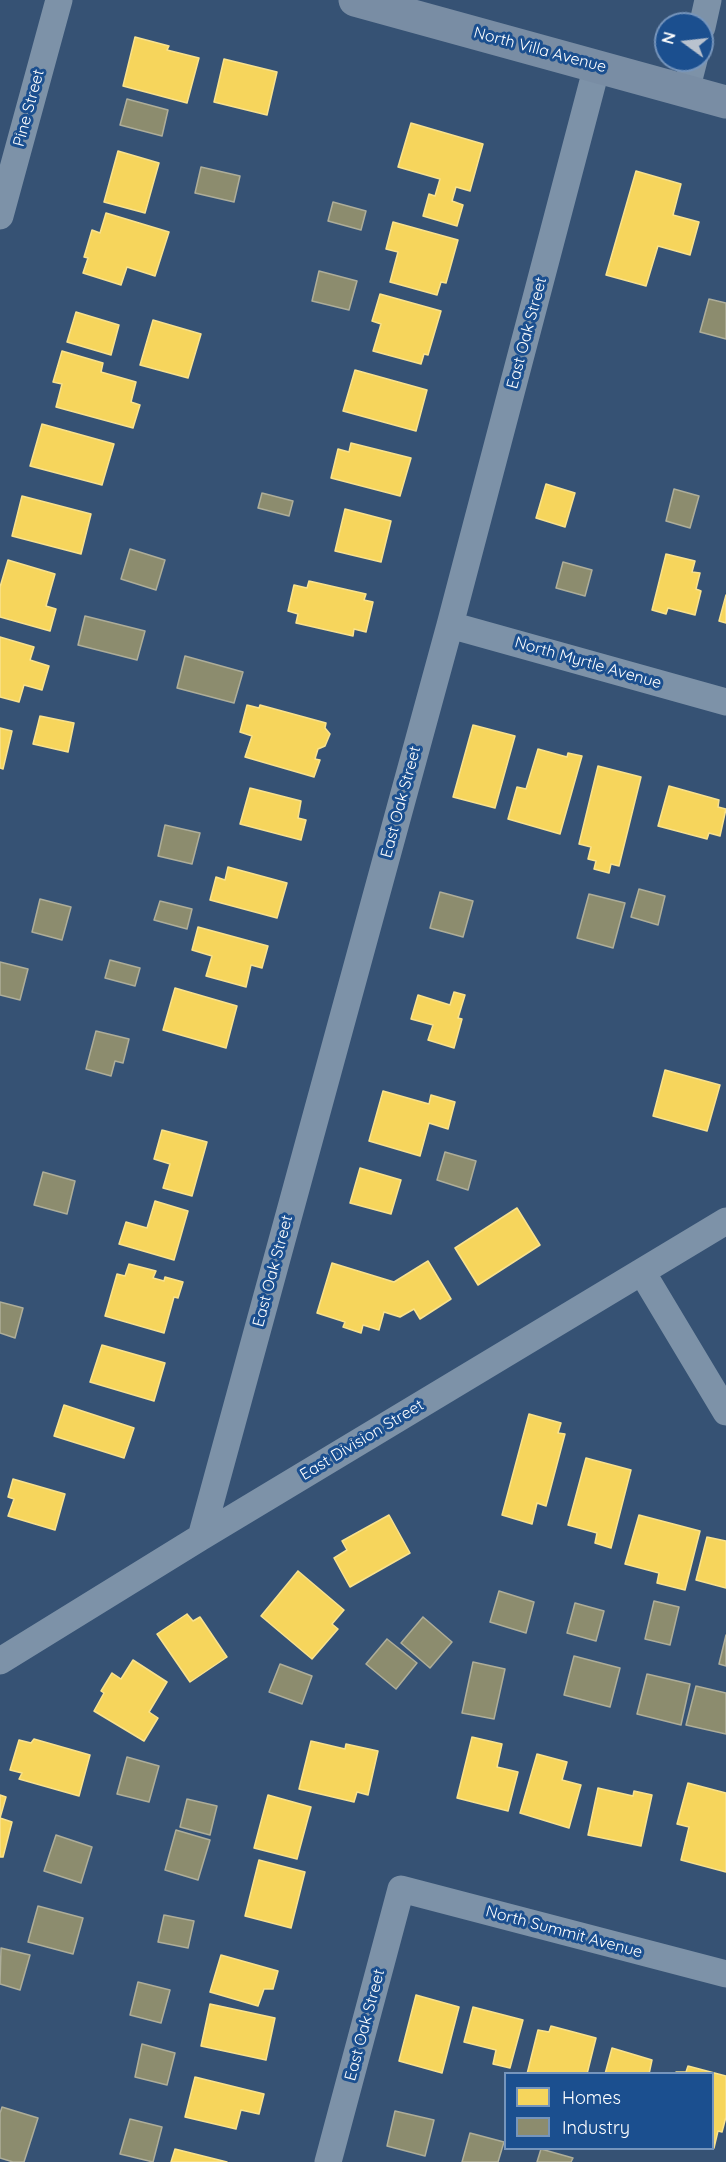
<!DOCTYPE html>
<style>
body{margin:0}
#map{position:relative;width:726px;height:2162px;overflow:hidden;background:#365274;font-family:Quicksand,sans-serif}
canvas{display:block}
.legend{position:absolute;left:504px;top:2072px;width:210px;height:78px;box-sizing:border-box;background:#1b4f8f;border:2px solid #7695bc;margin:0;padding:8px 10px;list-style:none;font-size:18px;color:#fff}
.legend li{display:flex;align-items:center;gap:12px;height:30px}
.legend b{width:30px;border:2px solid #7695bc}
.north{position:absolute;left:654px;top:12px;width:60px;height:60px;box-sizing:border-box;background:#1b4f8f;border:2px solid #7695bc;border-radius:50%;rotate:285deg;font-size:16px;font-weight:700;line-height:24px;text-align:center;color:#fff}
.north::after{content:'';display:block;margin:auto;width:21px;height:27px;background:#b9c2ce;clip-path:polygon(50% 0,100% 100%,50% 72%,0 100%)}
</style>
<div id="map">
<canvas width="726" height="2162"></canvas>
<ul class="legend">
<li><b style="height:16px;background:#f6d55c"></b>Homes</li>
<li><b style="height:16px;background:#8c8c6e"></b>Industry</li>
</ul>
<div class="north">N</div>
</div>
<script>
const ctx = document.querySelector('canvas').getContext('2d');
ctx.lineJoin = 'round';
function paint(path, color) { ctx.fillStyle = color; ctx.fill(path, 'evenodd'); }
const shape = rows => new Path2D(rows.map(r => 'M' + r).join(''));
function strokePath(path, color, width, dash) { ctx.strokeStyle = color; ctx.lineWidth = width; ctx.lineCap = dash ? 'butt' : 'round'; ctx.setLineDash(dash || []); ctx.stroke(path); }
function label(font, color, halo, rows, align = 'center') {
  ctx.font = font + ' Quicksand,sans-serif'; ctx.lineWidth = 6; ctx.setLineDash([]); ctx.textBaseline = 'middle'; ctx.strokeStyle = halo; ctx.fillStyle = color; for (const [text, x, y, turn = 0] of rows) {
    ctx.save(); ctx.translate(x, y); ctx.rotate((+turn || 0) * Math.PI / 180); ctx.textAlign = isNaN(turn) ? turn : align; if (halo) ctx.strokeText(text, 0, 0); ctx.fillText(text, 0, 0); ctx.restore();
  }
}
const homes = shape([
 [135,37,169,46,167,50,199,58,187,103,123,86,135,37],
 [224,59,277,72,267,115,214,102,224,59],
 [411,123,483,144,470,191,456,187,452,201,463,205,457,226,423,216,429,194,435,196,440,179,398,167,411,123],
 [118,151,159,163,145,213,104,202,118,151],
 [636,171,681,184,673,215,699,222,690,255,658,246,646,286,606,275,636,171],
 [106,213,169,232,155,276,127,267,121,285,83,273,88,258,84,257,92,230,100,233,106,213],
 [393,222,458,240,446,283,441,282,437,295,390,282,398,252,386,249,393,222],
 [380,294,441,311,428,355,424,354,421,364,373,351,381,324,372,321,380,294],
 [76,312,119,325,111,355,67,342,76,312],
 [153,320,201,334,188,378,140,365,153,320],
 [62,351,103,363,101,372,136,382,131,402,140,405,133,428,56,407,62,384,53,382,62,351],
 [355,370,427,390,416,431,343,411,355,370],
 [42,424,114,444,102,485,30,466,42,424],
 [351,443,411,458,400,496,331,478,338,449,349,452,351,443],
 [546,484,575,493,565,527,536,518,546,484],
 [22,496,91,514,81,554,12,536,22,496],
 [345,509,391,521,381,562,335,551,345,509],
 [666,554,695,561,692,572,700,573,696,589,701,591,695,615,668,608,666,614,652,610,666,554],
 [8,560,55,574,46,606,56,609,50,631,0,617,0,587,8,560],
 [309,581,366,594,364,600,373,602,366,632,354,629,353,636,296,623,298,614,288,611,294,585,307,588,309,581],
 [726,595,726,623,719,621,726,595],
 [0,637,34,647,30,660,49,666,42,690,24,685,19,702,0,697,0,637],
 [247,705,259,708,260,705,326,723,325,728,330,734,325,746,318,749,315,759,320,760,314,777,245,757,252,736,240,732,247,705],
 [40,716,74,723,68,752,33,744,40,716],
 [473,725,515,736,495,808,453,797,473,725],
 [0,728,12,731,3,769,0,768,0,728],
 [538,749,567,757,568,753,582,756,560,834,508,819,517,787,526,789,538,749],
 [598,766,641,777,619,866,611,864,609,873,594,869,596,861,588,859,591,847,579,844,598,766],
 [669,786,719,800,718,807,726,809,720,836,709,833,707,839,658,826,669,786],
 [250,788,301,801,298,818,306,820,301,840,240,824,250,788],
 [228,867,287,883,277,918,210,900,216,877,225,880,228,867],
 [198,927,268,946,262,968,251,965,246,987,206,976,212,956,192,950,198,927],
 [175,988,237,1006,226,1048,163,1030,175,988],
 [454,992,465,995,458,1018,462,1019,454,1048,428,1040,433,1025,411,1019,418,995,450,1005,454,992],
 [665,1070,720,1085,707,1131,653,1116,665,1070],
 [383,1091,429,1104,431,1095,455,1102,448,1129,429,1123,420,1156,369,1141,383,1091],
 [162,1130,207,1142,192,1196,163,1188,170,1164,154,1159,162,1130],
 [360,1168,401,1180,391,1214,350,1203,360,1168],
 [155,1201,188,1211,174,1260,119,1244,126,1222,147,1228,155,1201],
 [517,1208,540,1245,478,1285,455,1248,517,1208],
 [428,1261,451,1299,420,1319,414,1309,400,1317,384,1312,379,1330,363,1325,361,1333,343,1327,345,1322,317,1313,332,1263,394,1282,428,1261],
 [129,1264,156,1271,153,1278,164,1281,165,1277,183,1282,178,1298,174,1297,164,1333,105,1316,117,1274,125,1276,129,1264],
 [102,1345,165,1363,154,1401,90,1382,102,1345],
 [64,1405,134,1428,124,1458,54,1436,64,1405],
 [529,1414,561,1423,558,1433,565,1434,546,1506,537,1503,532,1524,502,1515,529,1414],
 [586,1458,631,1470,611,1548,595,1543,597,1533,568,1525,586,1458],
 [13,1479,65,1494,55,1530,8,1516,14,1499,8,1497,13,1479],
 [389,1515,410,1553,350,1587,334,1558,347,1550,342,1541,389,1515],
 [639,1515,700,1531,685,1590,657,1583,659,1573,625,1564,639,1515],
 [707,1537,726,1541,726,1588,696,1580,707,1537],
 [298,1571,344,1610,332,1624,338,1629,312,1659,261,1616,298,1571],
 [187,1614,193,1621,200,1617,227,1657,190,1682,157,1634,187,1614],
 [133,1660,167,1682,149,1712,158,1718,144,1741,94,1711,104,1693,101,1691,112,1673,121,1679,133,1660],
 [472,1737,502,1744,497,1767,518,1772,508,1811,457,1798,472,1737],
 [34,1739,90,1755,79,1796,19,1779,22,1773,10,1770,19,1740,31,1743,34,1739],
 [311,1741,345,1749,346,1744,378,1751,368,1795,357,1792,354,1802,299,1789,311,1741],
 [537,1754,567,1762,562,1780,581,1785,569,1828,520,1813,537,1754],
 [688,1783,726,1793,726,1872,681,1860,689,1827,677,1824,688,1783],
 [598,1788,633,1796,634,1791,652,1795,641,1846,588,1835,598,1788],
 [0,1795,6,1797,0,1818,12,1822,3,1857,0,1857,0,1795],
 [268,1795,311,1807,297,1859,254,1848,268,1795],
 [259,1860,305,1872,291,1928,245,1916,259,1860],
 [221,1955,278,1971,273,1989,264,1989,258,2006,210,1992,221,1955],
 [416,1995,459,2007,442,2073,399,2061,416,1995],
 [210,2004,275,2018,266,2060,201,2046,210,2004],
 [473,2007,523,2020,510,2068,493,2064,496,2050,464,2042,473,2007],
 [551,2026,596,2038,587,2074,527,2074,538,2030,549,2032,551,2026],
 [612,2048,652,2060,649,2074,605,2074,612,2048],
 [688,2066,726,2076,726,2117,722,2132,718,2131,714,2148,712,2074,676,2074,676,2072,686,2072,688,2066],
 [195,2077,264,2094,259,2114,241,2110,236,2129,185,2117,195,2077],
 [175,2149,227,2162,171,2162,175,2149]
]);
paint(homes, '#f6d55c');
strokePath(homes, '#f9e28d', 1.5);
const industry = shape([
 [127,99,168,110,162,136,120,125,127,99],
 [201,167,240,176,234,202,195,193,201,167],
 [333,202,366,211,361,230,328,221,333,202],
 [319,271,357,281,349,310,312,301,319,271],
 [709,299,726,303,726,339,700,332,709,299],
 [674,489,699,496,690,528,666,521,674,489],
 [262,493,293,501,289,516,258,508,262,493],
 [130,549,165,560,156,590,121,579,130,549],
 [563,562,592,570,585,596,556,588,563,562],
 [85,616,145,631,137,660,78,645,85,616],
 [185,656,243,672,234,703,177,688,185,656],
 [165,825,200,833,192,864,158,856,165,825],
 [639,889,665,896,658,925,631,917,639,889],
 [440,892,473,901,463,937,430,928,440,892],
 [589,894,625,903,613,948,577,938,589,894],
 [40,899,71,907,62,940,32,932,40,899],
 [160,901,192,909,187,929,154,920,160,901],
 [110,960,140,968,135,986,105,978,110,960],
 [0,962,28,969,20,1000,0,995,0,962],
 [96,1031,129,1039,123,1063,115,1061,111,1076,86,1069,96,1031],
 [445,1152,476,1161,468,1190,437,1180,445,1152],
 [43,1172,75,1181,67,1214,34,1205,43,1172],
 [0,1302,23,1308,15,1338,0,1333,0,1302],
 [499,1591,534,1602,526,1633,490,1622,499,1591],
 [654,1601,679,1607,670,1645,645,1639,654,1601],
 [575,1603,604,1611,596,1641,567,1633,575,1603],
 [423,1617,452,1642,430,1668,401,1643,423,1617],
 [726,1635,726,1666,719,1664,726,1635],
 [387,1639,417,1663,396,1689,366,1664,387,1639],
 [574,1656,620,1668,610,1707,564,1695,574,1656],
 [473,1662,505,1669,494,1719,462,1713,473,1662],
 [280,1664,312,1676,302,1704,269,1692,280,1664],
 [647,1674,690,1684,681,1725,637,1714,647,1674],
 [696,1686,726,1693,726,1734,686,1725,696,1686],
 [127,1757,159,1766,149,1802,117,1794,127,1757],
 [187,1799,217,1806,210,1835,180,1827,187,1799],
 [176,1830,210,1840,198,1880,165,1870,176,1830],
 [56,1835,92,1847,81,1883,44,1871,56,1835],
 [38,1906,83,1918,73,1954,28,1942,38,1906],
 [164,1915,194,1921,188,1948,158,1942,164,1915],
 [1,1948,30,1955,20,1990,0,1984,1,1948],
 [138,1982,170,1990,161,2023,130,2015,138,1982],
 [142,2044,175,2053,167,2085,135,2077,142,2044],
 [2,2107,38,2118,24,2162,13,2162,0,2158,0,2113,2,2107],
 [395,2111,434,2120,425,2156,387,2146,395,2111],
 [130,2119,162,2127,153,2162,120,2154,130,2119],
 [470,2133,504,2142,498,2162,462,2162,470,2133],
 [541,2149,573,2158,571,2162,537,2162,541,2149]
]);
paint(industry, '#8c8c6e');
strokePath(industry, '#aeae9a', 1.5);
strokePath(shape([
 [702,27,708,0],
 [686,91,694,60],
 [0,216,59,0],
 [450,625,726,702],
 [642,1272,726,1412],
 [201,1537,450,625,597,66],
 [0,1661,201,1537,726,1221],
 [328,2162,401,1889,726,1974]
]), '#7d92a8', 27);
strokePath(shape([
 [355,0,726,102]
]), '#798da4', 33);
label('16px', '#fff', '#1b4f8f', [
 ["North Villa Avenue",540,50,15],
 ["Pine Street",29,108,-75],
 ["East Oak Street",527,333,-75],
 ["North Myrtle Avenue",588,663,16],
 ["East Oak Street",401,802,-75],
 ["East Oak Street",273,1271,-75],
 ["East Division Street",362,1440,-31],
 ["North Summit Avenue",564,1932,15],
 ["East Oak Street",365,2025,-75]
]);
</script>
